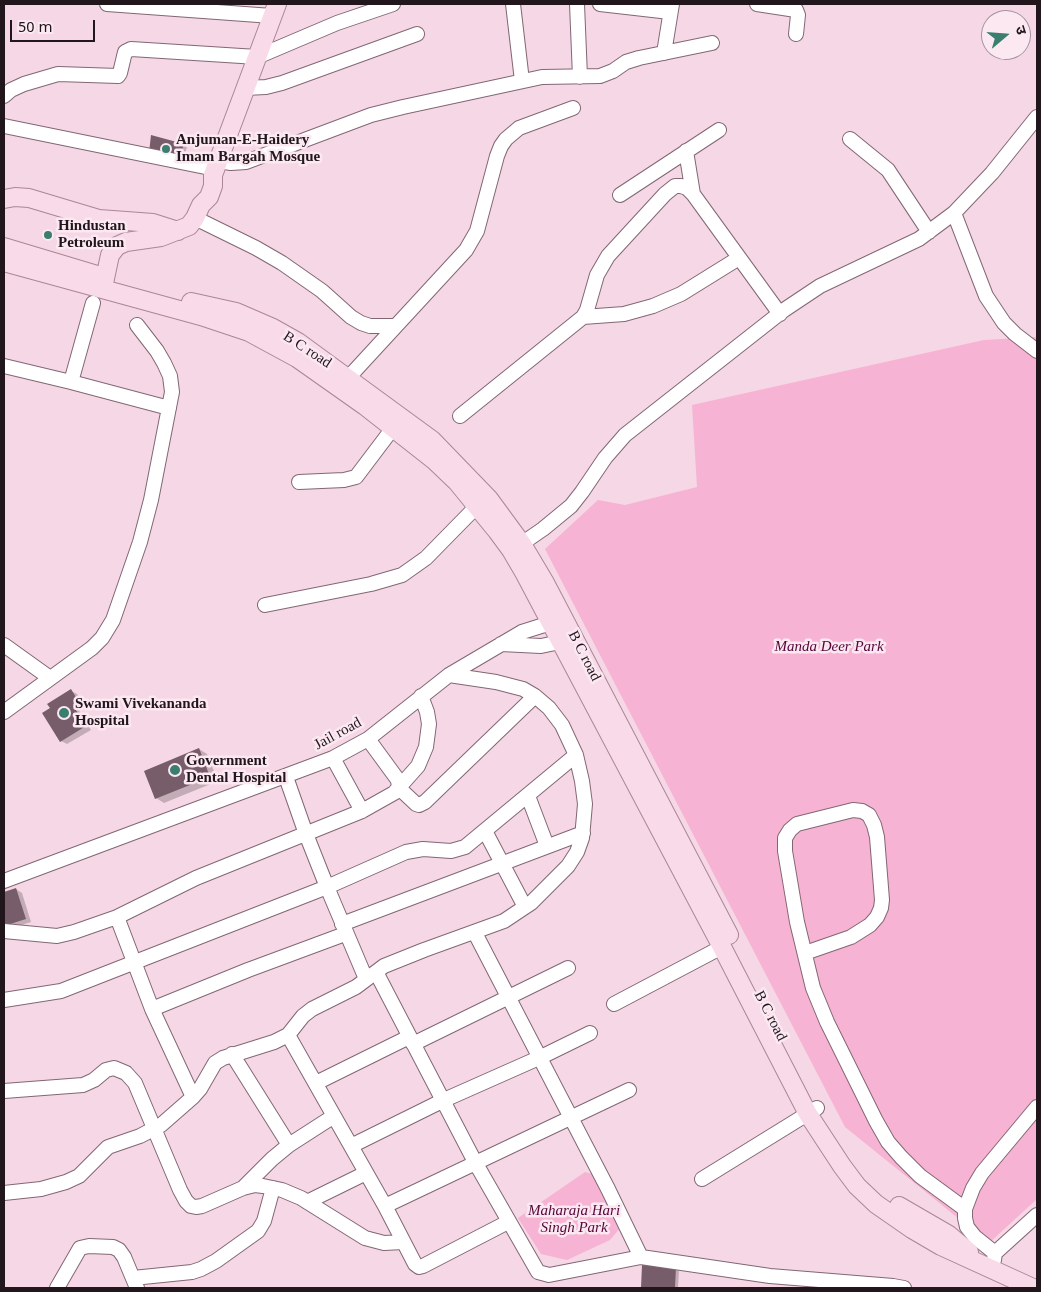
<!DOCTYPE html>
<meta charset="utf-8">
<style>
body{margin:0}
#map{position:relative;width:1041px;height:1292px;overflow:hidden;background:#f6d7e5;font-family:Georgia,"Noto Sans Devanagari",serif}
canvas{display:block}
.frame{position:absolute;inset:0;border:5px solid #20161b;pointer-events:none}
.north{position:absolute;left:981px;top:10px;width:50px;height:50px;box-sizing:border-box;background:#fbe8f1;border:1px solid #a3949b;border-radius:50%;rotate:72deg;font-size:14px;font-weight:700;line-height:20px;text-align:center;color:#20161b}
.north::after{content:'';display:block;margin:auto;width:18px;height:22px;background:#3a7e70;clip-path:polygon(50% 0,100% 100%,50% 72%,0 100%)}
.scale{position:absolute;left:10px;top:20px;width:85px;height:22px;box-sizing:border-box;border:2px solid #20161b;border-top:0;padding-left:6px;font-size:15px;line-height:18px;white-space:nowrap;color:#20161b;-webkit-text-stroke:4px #fbe8f1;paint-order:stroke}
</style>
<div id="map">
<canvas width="1041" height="1292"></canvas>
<div class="frame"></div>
<div class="north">उ</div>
<div class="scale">50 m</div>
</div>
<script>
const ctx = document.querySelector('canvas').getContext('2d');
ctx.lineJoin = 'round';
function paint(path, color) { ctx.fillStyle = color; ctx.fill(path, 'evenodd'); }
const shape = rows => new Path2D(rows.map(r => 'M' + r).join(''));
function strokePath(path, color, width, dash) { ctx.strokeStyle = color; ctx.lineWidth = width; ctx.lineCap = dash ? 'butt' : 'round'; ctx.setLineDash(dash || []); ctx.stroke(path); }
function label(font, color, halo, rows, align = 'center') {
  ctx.font = font + ' Georgia,serif'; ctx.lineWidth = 5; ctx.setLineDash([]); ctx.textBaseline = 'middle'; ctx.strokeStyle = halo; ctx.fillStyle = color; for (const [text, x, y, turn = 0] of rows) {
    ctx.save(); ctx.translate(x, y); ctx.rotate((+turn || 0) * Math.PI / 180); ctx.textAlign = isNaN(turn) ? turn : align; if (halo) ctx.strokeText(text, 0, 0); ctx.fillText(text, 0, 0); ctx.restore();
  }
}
paint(shape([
 [1037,337,1037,1199,989,1243,845,1127,545,549,598,500,625,505,697,487,692,405,984,340],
 [585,1172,592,1174,620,1228,610,1240,567,1260,541,1254,518,1218]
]), '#f6b3d3');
paint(shape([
 [183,145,187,147,183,160,151,153],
 [71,691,77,694,85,707,79,711,91,730,67,744,61,741],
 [199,749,207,754,218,781,164,803,156,798],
 [16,889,22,893,31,922,9,929,4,926,4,893],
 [643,1267,675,1269,679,1271,678,1288,642,1288]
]), '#0003');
paint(shape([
 [151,135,184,144,179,159,149,153],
 [71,689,80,704,74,707,86,726,60,742,42,713,50,708,47,704],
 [199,748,210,777,155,799,144,771],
 [16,888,26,919,4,926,4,892],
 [642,1265,676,1267,675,1288,641,1288]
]), '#775c69');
const minor = shape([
 [107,4,272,16],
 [513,4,522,81],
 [577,4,580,77],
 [600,4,670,12],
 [757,4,796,10,798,15,796,34],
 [664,53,672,4],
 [245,88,266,87,282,83,417,34],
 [4,96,11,90,24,84,58,74,118,76,120,73,125,52,131,49,257,57,337,23,393,4],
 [4,126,215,169],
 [850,139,888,170,929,232],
 [686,151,693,194],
 [218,161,231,163,246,162,371,115,403,107,542,77,600,76,613,71,626,62,639,58,712,43],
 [620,195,719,130],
 [954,213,986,296,1004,323,1015,334,1037,351],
 [195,218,256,248,282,263,322,291,351,317,361,323,370,326,396,326],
 [583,317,624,314,653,306,681,294,739,258],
 [4,366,71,382,169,408],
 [348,378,466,250,477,231,497,156,501,146,506,139,519,128,573,108],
 [71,382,93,303],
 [460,416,583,317,587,310,597,275,608,256,665,194,675,186,681,186,687,188,693,194,780,314],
 [299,482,344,480,356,477,393,428],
 [514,549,543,529,571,506,582,492,605,458,625,435,784,310,820,286,919,239,954,213,992,173,1037,117],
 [265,605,371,584,402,575,426,558,477,506],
 [501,644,541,646,560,642,568,638],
 [4,645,50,678],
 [4,712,92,648,102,638,113,620,140,542,151,500,172,392,170,376,164,363,157,351,137,325],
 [368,739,398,780,399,788,416,804,419,805,425,802,535,696],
 [333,758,362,811],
 [286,777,306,834,327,887,366,979],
 [528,796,547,846],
 [485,831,525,907],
 [4,881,333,758,368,739,449,675,522,632,560,620],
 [117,917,196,878,362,811,394,793,418,766,426,747,429,724,427,712,421,696],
 [342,924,583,833],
 [4,931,57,936,74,932,117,917,152,1009,193,1097],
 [475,933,608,1189,641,1257],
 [805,953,851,937,870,925,877,917,881,908,882,900,877,837,874,825,869,815,862,811,853,810,797,824,790,830,785,838,785,851,797,922,813,988,827,1022,876,1121,888,1142,901,1157,920,1176,965,1209],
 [376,972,475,1162,538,1272,549,1275,641,1257,770,1276,893,1286,904,1288],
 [4,1000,61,991,327,887,406,852,423,849,451,851,465,847,576,755],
 [614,1004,722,947],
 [152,1009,248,970,345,934],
 [288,1035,385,1206,415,1264,419,1267,423,1266,508,1222],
 [413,1044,568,968],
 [232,1054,289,1145],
 [316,1083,409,1037],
 [4,1091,83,1085,94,1080,106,1070,114,1068,126,1073,135,1083,180,1190,186,1201,191,1206,196,1207,202,1206,243,1188,255,1185,263,1186,282,1190,301,1198,365,1238,384,1243,403,1242],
 [351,1146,444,1100,541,1057,590,1033],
 [702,1179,817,1108],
 [243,1188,272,1159,289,1145,334,1116],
 [4,1193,41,1189,66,1182,79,1176,108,1147,140,1136,161,1125,193,1097,200,1089,215,1063,223,1058,274,1042,288,1035,303,1016,312,1009,356,987,384,966,424,950,504,921,531,903,568,866,577,852,582,838,585,804,582,781,576,755,562,725,549,708,535,696,523,689,496,682,449,675],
 [307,1202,366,1173],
 [385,1206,629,1090],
 [995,1253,1037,1215],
 [990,1269,994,1260,995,1253,975,1237,967,1227,965,1218,965,1209,973,1188,982,1173,1037,1107],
 [133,1278,192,1272,201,1269,216,1261,258,1231,264,1221,273,1188],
 [57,1288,80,1248,89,1246,113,1247,119,1250,124,1257,137,1288]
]);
const major = shape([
 [4,199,15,197,29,198,99,219,153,223,178,231],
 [4,247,104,277],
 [4,262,201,316,249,332,297,358,365,406,435,461,457,482,497,531,511,550,525,574,722,947,808,1114,842,1166,857,1186,876,1204,912,1229,941,1246,1033,1288],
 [103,288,110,255,117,246,126,242,161,237,189,226,195,218,201,205,209,197,213,186,213,175,277,4],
 [191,302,236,312,273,328,298,342,432,440,489,499,522,544,544,581,729,935],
 [899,1206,949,1235,969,1252]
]);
strokePath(minor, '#826773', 16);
strokePath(major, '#aa8697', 20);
strokePath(minor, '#fff', 14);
strokePath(major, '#f9dae9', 18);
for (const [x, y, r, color] of [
 [166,149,5,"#3a7e70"],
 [48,235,5,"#3a7e70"],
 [64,713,6,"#3a7e70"],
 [175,770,6,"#3a7e70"]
]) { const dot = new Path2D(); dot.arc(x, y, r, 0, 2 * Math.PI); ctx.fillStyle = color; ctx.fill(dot); strokePath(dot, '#fbe8f1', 2); }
label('bold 15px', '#20161b', '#fbe8f1', [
 ["Anjuman-E-Haidery",176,140],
 ["Imam Bargah Mosque",176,157],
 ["Hindustan",58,226],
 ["Petroleum",58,243],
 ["Swami Vivekananda",75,704],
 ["Hospital",75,721],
 ["Government",186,761],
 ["Dental Hospital",186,778]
], 'left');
label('15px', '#20161b', '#fbe8f1', [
 ["B C road",307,350,33],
 ["B C road",584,656,63],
 ["Jail road",338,734,-29],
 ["B C road",770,1016,63]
]);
label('italic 15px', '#570539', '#fbe8f1', [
 ["Manda Deer Park",829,647],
 ["Maharaja Hari",574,1211],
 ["Singh Park",574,1228]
]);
</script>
